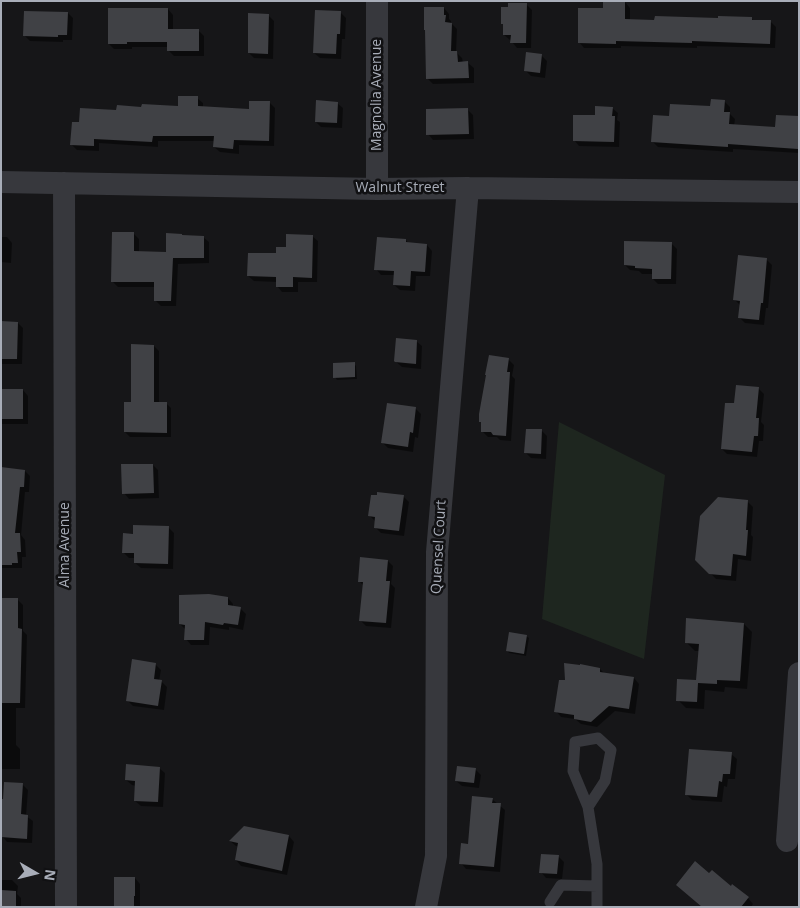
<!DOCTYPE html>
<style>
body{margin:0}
#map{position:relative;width:800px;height:908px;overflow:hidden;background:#161618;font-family:"Open Sans",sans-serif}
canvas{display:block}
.frame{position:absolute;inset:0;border:2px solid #a8adb8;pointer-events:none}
.north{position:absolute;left:10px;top:848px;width:50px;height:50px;-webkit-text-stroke:4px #111113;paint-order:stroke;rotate:98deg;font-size:14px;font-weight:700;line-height:20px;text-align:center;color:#a8adb8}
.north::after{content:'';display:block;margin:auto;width:18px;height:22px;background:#a8adb8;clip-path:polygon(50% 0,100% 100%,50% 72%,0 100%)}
</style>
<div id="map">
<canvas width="800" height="908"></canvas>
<div class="frame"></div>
<div class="north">N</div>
</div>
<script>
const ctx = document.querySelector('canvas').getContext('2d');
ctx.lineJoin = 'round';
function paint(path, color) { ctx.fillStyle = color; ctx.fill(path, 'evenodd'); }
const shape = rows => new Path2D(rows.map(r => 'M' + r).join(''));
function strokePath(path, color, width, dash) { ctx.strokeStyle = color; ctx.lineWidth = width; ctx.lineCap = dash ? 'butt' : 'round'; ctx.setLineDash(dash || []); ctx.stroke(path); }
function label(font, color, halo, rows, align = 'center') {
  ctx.font = font + ' "Open Sans",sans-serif'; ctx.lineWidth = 5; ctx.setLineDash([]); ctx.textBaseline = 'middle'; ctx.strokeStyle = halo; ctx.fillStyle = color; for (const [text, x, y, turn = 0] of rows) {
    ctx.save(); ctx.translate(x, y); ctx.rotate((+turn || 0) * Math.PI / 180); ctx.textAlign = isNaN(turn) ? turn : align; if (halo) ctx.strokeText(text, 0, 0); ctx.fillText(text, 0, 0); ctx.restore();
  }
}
paint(shape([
 [559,422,665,475,644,659,542,619]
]), '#1e261f');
paint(shape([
 [625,2,630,8,630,20,655,21,751,18,754,21,770,21,776,27,775,48,697,46,697,48,621,46,621,48,584,48,579,42,604,9],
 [526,4,532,10,531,48,517,48,512,42,512,40,510,40,504,35],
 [444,8,449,14,449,19,451,21,451,23,457,29,456,52,462,58,463,63,468,63,474,68,474,83,433,84,427,78,426,30],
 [168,9,173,15,173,30,198,30,204,36,204,56,174,56,168,50,168,47,132,47,132,49,114,49,109,44],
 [68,13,73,18,72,40,63,40,63,42,30,41,25,36],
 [341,13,346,18,345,39,342,39,341,59,320,58,314,53],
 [268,15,274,21,273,59,254,58,249,53],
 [541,55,547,61,545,78,531,76,526,71],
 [197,98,203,103,203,108,250,111,269,102,275,108,274,146,239,145,239,154,220,152,214,147,215,141,158,141,158,147,99,143,99,151,77,150,72,145,80,124,118,111,179,108],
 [725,102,730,107,730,114,735,119,734,126,776,129,799,118,799,153,733,149,733,152,658,147,652,141,670,118,712,107],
 [337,103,343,108,342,128,321,127,316,122],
 [612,108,618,113,617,120,620,122,619,147,579,146,574,140,596,117],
 [467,109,473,115,474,139,433,140,428,134],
 [134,234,139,239,139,253,167,253,184,237,203,237,209,242,209,263,178,264,176,306,161,306,155,300,156,287,118,287,113,282],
 [312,236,318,241,317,282,298,282,298,292,282,292,277,286,277,282,254,281,248,276,287,248],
 [1,237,7,237,12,243,11,263,1,262],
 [406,240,409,244,427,245,432,251,430,276,416,276,415,291,400,290,394,285,395,275,381,275,376,269],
 [625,242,672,244,677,249,676,284,658,284,653,279,653,274,642,274,639,271,630,270,625,265],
 [766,259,772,265,768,308,766,308,764,325,745,323,740,318,741,306,735,300],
 [1,322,18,323,23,328,22,364,1,364],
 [416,341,422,346,421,369,402,367,395,361],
 [154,346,159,351,159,403,166,403,171,408,171,437,130,437,125,432,132,403],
 [508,359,514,365,512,376,515,379,511,441,500,440,497,437,488,437,482,431,483,424,480,421],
 [354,364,356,366,357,379,337,380,335,377],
 [758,388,764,394,761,422,764,425,763,441,759,441,757,457,727,454,722,449,735,405],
 [1,390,23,390,28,396,28,424,1,424],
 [415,408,421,414,418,438,415,437,413,452,388,448,383,443],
 [542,431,547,436,546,459,531,458,526,453],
 [153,465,158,470,159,498,129,499,124,493],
 [1,469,25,471,30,476,29,492,25,492,21,535,25,540,26,557,22,557,22,568,1,568],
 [403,496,409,502,404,536,381,533,375,527,376,522,370,516],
 [747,501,753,507,751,535,753,537,751,561,738,559,736,581,716,579,697,559],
 [168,527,174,533,173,569,141,568,135,563,135,558,129,558,123,552,134,535],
 [388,561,393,566,391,584,395,588,391,628,366,626,361,621,364,586,359,581],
 [228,598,233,604,233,607,240,608,246,614,243,630,229,627,229,630,210,627,209,645,191,645,186,639,186,630,180,624],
 [1,600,18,600,23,605,23,631,27,635,25,708,16,708,16,745,20,749,20,769,1,769],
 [744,624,752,632,747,689,725,687,724,692,705,690,704,709,686,708,678,700,697,682,699,651,695,651,687,643],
 [526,636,529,638,526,656,509,653,507,650],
 [155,664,161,670,159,681,161,681,167,687,164,710,133,706,128,701],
 [600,669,605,674,634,678,639,684,635,714,615,711,597,727,581,724,575,719,561,717,556,711,567,682],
 [731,754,737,759,735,779,728,779,727,787,724,786,722,802,692,800,686,794],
 [159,768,165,773,163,807,141,806,135,801,136,786,132,785,126,780],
 [475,769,481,775,479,788,462,786,456,781],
 [22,784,28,790,26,816,33,821,32,843,7,842,2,836],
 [492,799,505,810,500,872,466,869,461,863],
 [289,836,294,842,287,875,241,866,236,860,239,847,236,846,230,841],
 [558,856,564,862,562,879,546,878,541,872],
 [709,875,748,898,753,904,751,907,703,907],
 [135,878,140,884,140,907,116,907],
 [1,880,12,880,18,886,17,894,21,898,21,907,1,907]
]), '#0007');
paint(shape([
 [603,1,625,1,625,19,654,20,655,16,718,18,718,16,752,17,752,20,771,20,770,44,692,41,692,43,616,41,616,44,578,43,578,8,603,8],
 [508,3,527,3,526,43,510,43,511,35,503,35,503,24,501,24,501,7,508,7],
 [424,7,444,7,444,15,446,15,445,22,452,23,451,51,457,51,458,62,468,61,469,78,426,79,425,30,424,30],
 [108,8,168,8,168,29,199,29,199,51,167,51,167,42,127,42,127,44,108,44],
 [315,10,341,11,340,34,337,34,336,54,313,53],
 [24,11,68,12,67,35,58,35,58,37,23,36],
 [248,13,269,14,268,54,248,53],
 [526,52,542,54,540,73,524,71],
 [178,96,198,96,198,106,249,109,249,101,270,101,269,141,234,140,233,149,213,147,214,136,153,136,152,142,94,139,94,146,70,145,72,122,79,122,80,108,116,110,117,105,141,107,142,104,178,106],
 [711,99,725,100,724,112,730,112,729,124,775,127,776,115,799,116,798,149,728,144,728,147,651,142,653,115,669,116,670,104,710,106],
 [316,100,338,102,337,123,315,122],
 [595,106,613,107,612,116,615,116,614,142,573,141,573,115,595,115],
 [468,108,469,134,426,135,426,109],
 [112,232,134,232,134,251,166,252,166,233,182,234,182,235,204,236,204,258,173,258,171,301,154,301,154,282,111,282],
 [286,234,313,235,312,278,293,277,293,287,276,287,276,277,247,276,248,253,276,253,276,247,286,247],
 [377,237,406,239,406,242,427,244,425,272,411,271,410,286,393,285,394,271,374,270],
 [624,241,672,242,671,279,652,279,652,269,635,268,635,266,624,265],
 [738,255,767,258,763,303,761,303,759,320,738,318,740,301,733,300],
 [1,321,18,322,17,359,1,359],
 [396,338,417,340,416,364,395,362,394,361],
 [131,344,154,345,154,402,167,402,167,433,124,432,124,402,131,402],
 [489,355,509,358,507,372,510,372,506,436,493,435,491,432,481,432,481,422,479,422,479,414,486,375,485,375],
 [355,362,355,377,333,378,333,363],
 [736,385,759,387,756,418,759,418,758,436,754,436,752,452,721,449,725,403,734,403],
 [1,389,23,389,23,419,1,419],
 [387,403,416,407,413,433,410,432,408,447,381,443],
 [526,429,542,429,541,454,524,453],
 [121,464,153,464,154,493,122,494],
 [1,467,25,470,24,487,20,487,15,533,20,533,21,552,17,552,18,563,12,563,12,565,1,565],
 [377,492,404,495,399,531,374,528,375,517,368,516,371,495,377,495],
 [718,497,748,500,746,530,748,530,746,556,733,554,731,576,709,574,695,560,700,516],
 [133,525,169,526,168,564,134,563,134,553,122,553,123,533,133,534],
 [360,557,388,560,386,581,390,581,386,623,359,621,363,582,358,582],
 [209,594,228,597,228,605,241,607,238,625,224,623,223,625,205,622,204,640,184,640,185,625,179,624,179,595],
 [1,598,18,598,18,628,22,629,20,703,1,703],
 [686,618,744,623,740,681,717,680,717,684,698,683,697,702,676,701,677,679,696,680,699,644,685,643],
 [509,632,527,635,524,654,506,651],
 [132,659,156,663,154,679,162,680,158,706,126,701],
 [564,663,580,665,580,664,600,668,600,672,634,677,629,709,609,706,591,722,574,719,574,715,554,712,559,680,565,680],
 [689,749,732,752,730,774,723,774,722,782,719,781,717,797,685,795],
 [126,764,160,767,158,802,134,801,135,781,125,780],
 [457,766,476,768,474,783,455,781],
 [4,782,23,783,21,814,28,815,27,839,1,837,1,799,3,799],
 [472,796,493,798,492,803,501,803,494,867,459,864,461,843,468,844],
 [244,826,289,835,282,871,235,860,238,843,229,841],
 [541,854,559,855,557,874,539,873],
 [695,861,709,873,712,870,731,886,732,884,749,897,741,907,702,907,676,885],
 [114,877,135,877,135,896,134,896,134,907,114,907],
 [1,890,16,891,16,907,1,907]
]), '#404145');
strokePath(shape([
 [588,807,605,781,611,750,598,738,575,742,573,771,588,807,597,864,597,907],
 [550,902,561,885,597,886]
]), '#37383d', 11);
strokePath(shape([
 [1,182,377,189,468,188,799,192],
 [64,183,66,907],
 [377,189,377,1],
 [787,841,799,673],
 [426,907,436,856,437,552,468,188]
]), '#37383d', 22);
label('14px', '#a8adb8', '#111113', [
 ["Magnolia Avenue",377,95,-90],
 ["Walnut Street",400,188],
 ["Alma Avenue",65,545,-90],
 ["Quensel Court",439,547,-87]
]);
</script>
